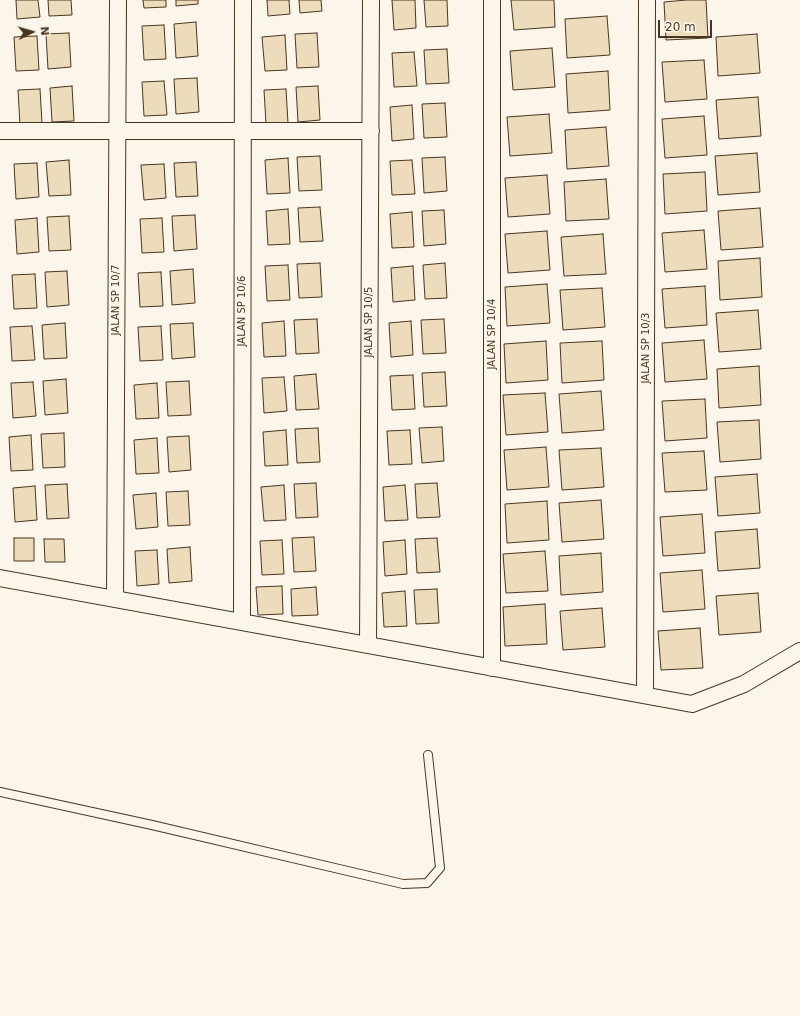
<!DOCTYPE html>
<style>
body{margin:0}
#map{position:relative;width:800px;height:1016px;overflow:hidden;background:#fbf6e9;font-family:"DejaVu Sans",sans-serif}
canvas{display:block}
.north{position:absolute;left:12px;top:12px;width:40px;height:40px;-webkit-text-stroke:3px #fbf6e9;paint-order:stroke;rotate:85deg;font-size:11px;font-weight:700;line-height:16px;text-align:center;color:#4a3520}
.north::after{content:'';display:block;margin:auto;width:14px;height:18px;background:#4a3520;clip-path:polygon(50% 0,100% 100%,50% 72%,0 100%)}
.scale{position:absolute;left:658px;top:20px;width:54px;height:18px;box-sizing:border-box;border:2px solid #4a3520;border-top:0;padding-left:5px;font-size:12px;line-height:14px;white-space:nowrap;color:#4a3520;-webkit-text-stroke:3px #fbf6e9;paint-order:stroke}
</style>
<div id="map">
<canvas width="800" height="1016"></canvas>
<div class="north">N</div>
<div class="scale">20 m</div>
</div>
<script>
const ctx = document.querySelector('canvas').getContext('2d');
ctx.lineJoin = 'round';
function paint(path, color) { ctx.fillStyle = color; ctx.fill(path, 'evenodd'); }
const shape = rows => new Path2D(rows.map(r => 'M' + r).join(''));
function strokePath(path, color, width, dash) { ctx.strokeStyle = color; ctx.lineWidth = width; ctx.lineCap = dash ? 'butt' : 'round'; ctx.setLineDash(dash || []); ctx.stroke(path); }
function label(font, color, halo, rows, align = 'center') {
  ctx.font = font + ' "DejaVu Sans",sans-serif'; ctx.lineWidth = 3; ctx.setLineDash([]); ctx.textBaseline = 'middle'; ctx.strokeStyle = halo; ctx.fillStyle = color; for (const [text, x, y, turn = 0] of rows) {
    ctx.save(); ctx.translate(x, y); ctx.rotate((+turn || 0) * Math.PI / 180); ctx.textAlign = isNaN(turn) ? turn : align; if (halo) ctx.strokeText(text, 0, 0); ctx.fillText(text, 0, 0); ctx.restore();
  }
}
const building = shape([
 [16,0,38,0,40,17,17,19,16,0],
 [48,0,71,0,72,15,49,16,48,0],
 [143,0,166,0,166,7,144,8,143,0],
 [176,0,198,0,198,4,176,6,176,0],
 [267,0,289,0,290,14,268,16,267,0],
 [299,0,321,0,322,11,300,13,299,0],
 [392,0,415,0,416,28,394,30,392,0],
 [424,0,447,0,448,26,426,27,424,0],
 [511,0,554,0,555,27,514,30,511,0],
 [686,0,706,0,708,38,666,40,664,2,686,0],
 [607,16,610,55,567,58,565,19,607,16],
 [196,22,198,56,176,58,174,24,196,22],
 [164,25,166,59,144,60,142,26,164,25],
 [69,33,71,67,48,69,46,34,69,33],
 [317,33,319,67,297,68,295,34,317,33],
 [757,34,760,73,718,76,716,37,757,34],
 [285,35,287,70,265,71,262,37,285,35],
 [37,36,39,70,16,71,14,37,37,36],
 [552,48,555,87,513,90,510,51,552,48],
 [447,49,449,83,426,84,424,50,447,49],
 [414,52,417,86,394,87,392,53,414,52],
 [704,60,707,99,665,102,662,62,704,60],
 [608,71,610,110,568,113,566,74,608,71],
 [197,78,199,112,176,114,174,79,197,78],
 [164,81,167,115,144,116,142,82,164,81],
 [72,86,74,121,52,122,50,88,72,86],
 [318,86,320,120,298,122,296,87,318,86],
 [40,89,42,123,20,125,18,90,40,89],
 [286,89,288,123,266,124,264,90,286,89],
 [758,97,761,136,719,139,716,100,758,97],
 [445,103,447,137,424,138,422,104,445,103],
 [412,105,414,139,392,141,390,107,412,105],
 [549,114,552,153,510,156,507,117,549,114],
 [704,116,707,155,665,158,662,119,704,116],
 [606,127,609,166,567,169,565,130,606,127],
 [757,153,760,192,718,195,715,156,757,153],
 [320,156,322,190,299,191,297,157,320,156],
 [445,157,447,191,424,193,422,158,445,157],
 [288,158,290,193,267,194,265,160,288,158],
 [69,160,71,195,49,196,46,162,69,160],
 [412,160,415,194,392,195,390,161,412,160],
 [196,162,198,196,176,197,174,163,196,162],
 [37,163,39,197,16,199,14,164,37,163],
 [164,164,166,198,144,200,141,165,164,164],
 [705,172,707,211,665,214,663,174,705,172],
 [547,175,550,214,508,217,505,178,547,175],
 [606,179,609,219,566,221,564,182,606,179],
 [320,207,323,241,300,242,298,208,320,207],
 [760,208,763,247,721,250,718,211,760,208],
 [288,209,290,244,268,245,266,211,288,209],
 [444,210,446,244,424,246,422,211,444,210],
 [412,212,414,247,392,248,390,214,412,212],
 [195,215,197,249,174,251,172,216,195,215],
 [69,216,71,250,49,251,47,217,69,216],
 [37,218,39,252,17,254,15,220,37,218],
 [162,218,164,252,142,253,140,219,162,218],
 [704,230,707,269,665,272,662,233,704,230],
 [547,231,550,270,508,273,505,234,547,231],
 [603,234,606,274,564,276,561,237,603,234],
 [760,258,762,297,720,300,718,261,760,258],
 [320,263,322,297,299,298,297,264,320,263],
 [445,263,447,298,425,299,423,265,445,263],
 [288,265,290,300,267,301,265,266,288,265],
 [413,266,415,300,393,302,391,268,413,266],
 [193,269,195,303,172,305,170,271,193,269],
 [67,271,69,305,47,307,45,272,67,271],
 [161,272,163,306,140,307,138,273,161,272],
 [35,274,37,308,14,309,12,275,35,274],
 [547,284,550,323,507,326,505,287,547,284],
 [705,286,707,325,665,328,662,289,705,286],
 [602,288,605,327,563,330,560,290,602,288],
 [758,310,761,349,719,352,716,313,758,310],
 [317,319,319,353,296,354,294,320,317,319],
 [444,319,446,353,423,354,421,320,444,319],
 [284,321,286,356,264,357,262,323,284,321],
 [411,321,413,355,391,357,389,323,411,321],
 [65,323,67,358,44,359,42,325,65,323],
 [193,323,195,357,172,359,170,324,193,323],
 [32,326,35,360,12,361,10,327,32,326],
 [161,326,163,360,140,361,138,327,161,326],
 [704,340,707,379,665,382,662,343,704,340],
 [546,341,548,380,506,383,504,344,546,341],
 [602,341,604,380,562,383,560,343,602,341],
 [759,366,761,405,719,408,717,369,759,366],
 [445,372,447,406,424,407,422,373,445,372],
 [316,374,319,409,296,410,294,376,316,374],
 [413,375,415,409,392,410,390,376,413,375],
 [284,377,287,411,264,413,262,378,284,377],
 [66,379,68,413,45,415,43,381,66,379],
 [189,381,191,415,168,416,166,382,189,381],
 [33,382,36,416,13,418,11,383,33,382],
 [157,383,159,418,136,419,134,385,157,383],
 [601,391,604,430,562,433,559,394,601,391],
 [545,393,548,432,506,435,503,395,545,393],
 [705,399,707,438,665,441,662,401,705,399],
 [759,420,761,459,720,462,717,422,759,420],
 [442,427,444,461,422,463,419,428,442,427],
 [318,428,320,462,297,463,295,429,318,428],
 [286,430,288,465,265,466,263,432,286,430],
 [410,430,412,464,389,465,387,431,410,430],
 [64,433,65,467,43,468,41,434,64,433],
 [31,435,33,470,11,471,9,437,31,435],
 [189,436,191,470,169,472,167,437,189,436],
 [157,438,159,473,136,474,134,440,157,438],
 [546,447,549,487,507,490,504,450,546,447],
 [601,448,604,487,562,490,559,450,601,448],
 [704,451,707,490,665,492,662,453,704,451],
 [757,474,760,513,718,516,715,477,757,474],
 [316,483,318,517,296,518,294,484,316,483],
 [437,483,440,517,417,518,415,484,437,483],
 [67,484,69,518,47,519,45,485,67,484],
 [284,485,286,520,264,521,261,487,284,485],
 [405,485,408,520,385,521,383,487,405,485],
 [35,486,37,520,15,522,13,488,35,486],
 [188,491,190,525,168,526,166,492,188,491],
 [156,493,158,527,136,529,133,495,156,493],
 [601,500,604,539,562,542,559,503,601,500],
 [547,501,549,540,507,543,505,504,547,501],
 [702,514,705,553,663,556,660,517,702,514],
 [757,529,760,568,718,571,715,532,757,529],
 [314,537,316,571,294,572,292,538,314,537],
 [14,538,34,538,34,561,14,561,14,538],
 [437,538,440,572,417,573,415,539,437,538],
 [44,539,64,539,65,562,45,562,44,539],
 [282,540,284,574,262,575,260,541,282,540],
 [405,540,407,574,385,576,383,542,405,540],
 [190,547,192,581,169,583,167,549,190,547],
 [157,550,159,584,137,586,135,551,157,550],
 [545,551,548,591,506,593,503,554,545,551],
 [601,553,603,592,561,595,559,556,601,553],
 [702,570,705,609,663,612,660,573,702,570],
 [282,586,283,614,258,615,256,587,282,586],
 [316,587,318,615,292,616,291,589,316,587],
 [437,589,439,623,416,624,414,590,437,589],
 [405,591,407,626,384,627,382,593,405,591],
 [758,593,761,632,719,635,716,596,758,593],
 [545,604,547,644,505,646,503,607,545,604],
 [602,608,605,647,563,650,560,611,602,608],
 [700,628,703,668,661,670,658,631,700,628]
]);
paint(building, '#ecdcbc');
strokePath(building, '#4a3520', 1);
const service = shape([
 [0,792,152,825,403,884,427,883,440,868,428,755]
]);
const minor = shape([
 [492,0,492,668],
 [0,131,371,131],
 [0,578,692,704,744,684,800,651],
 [115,599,118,0],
 [242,622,243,0],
 [368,645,371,0],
 [645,695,647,0]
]);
strokePath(service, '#4a3520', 10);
strokePath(minor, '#4a3520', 18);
strokePath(service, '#fbf6e9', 8);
strokePath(minor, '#fbf6e9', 16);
label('10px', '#4a3520', '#fbf6e9', [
 ["JALAN SP 10/7",116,300,-90],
 ["JALAN SP 10/6",242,311,-90],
 ["JALAN SP 10/5",369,322,-90],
 ["JALAN SP 10/4",492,334,-90],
 ["JALAN SP 10/3",646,348,-90]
]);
</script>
